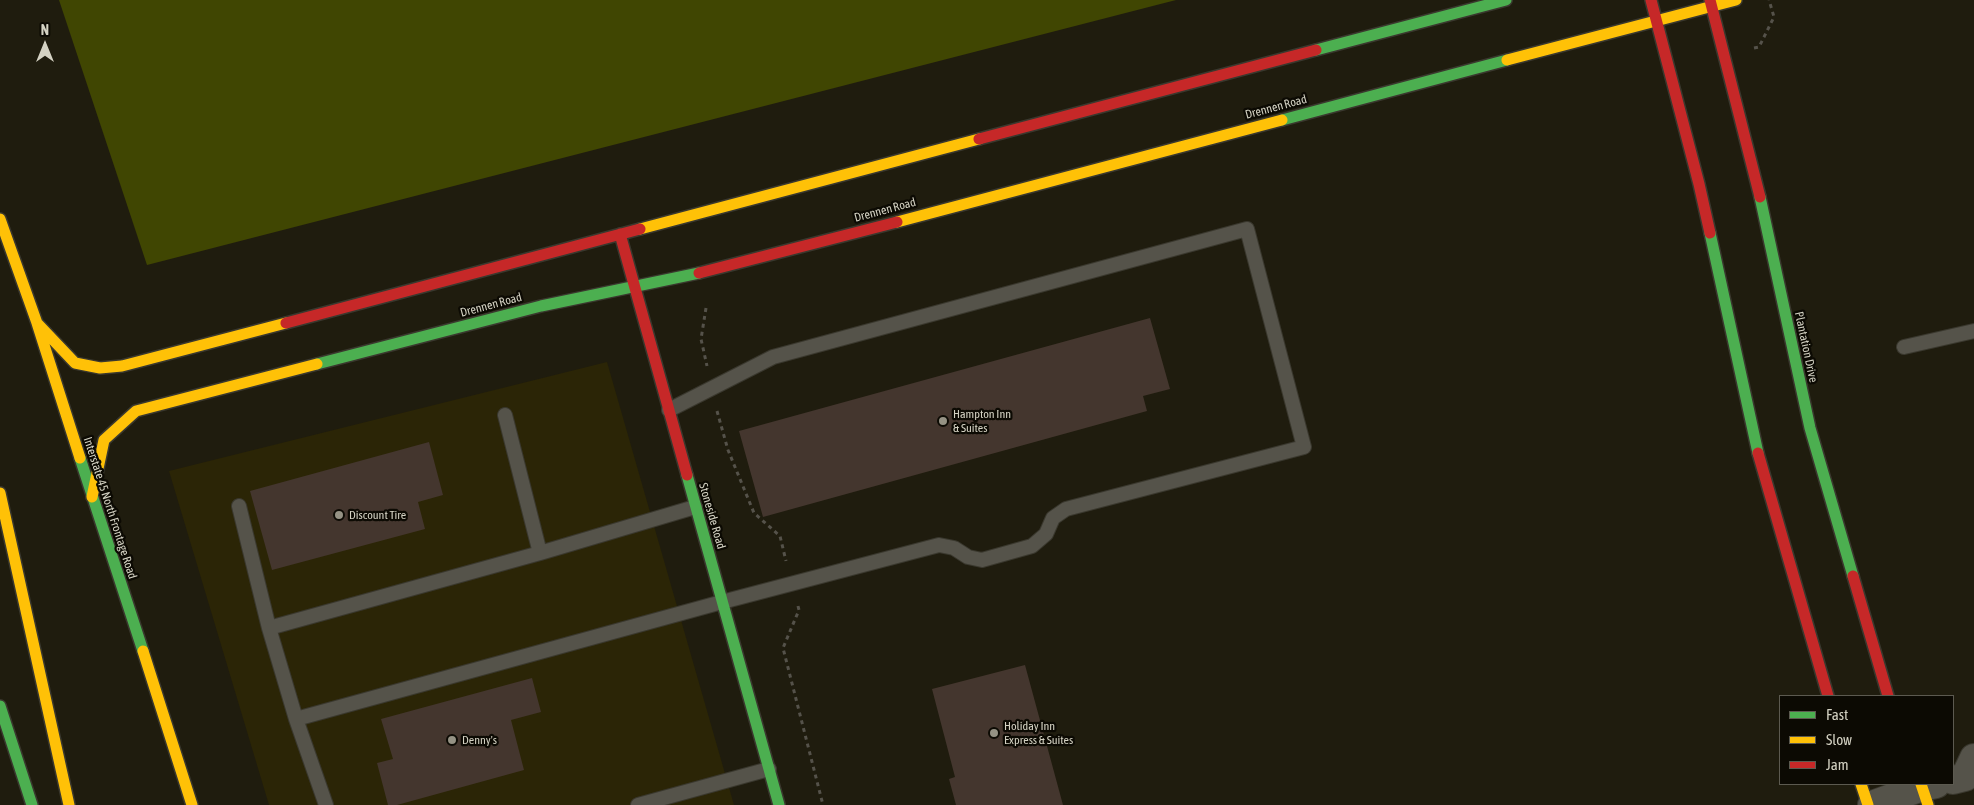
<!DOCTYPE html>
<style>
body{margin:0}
#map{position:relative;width:1974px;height:805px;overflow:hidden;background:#1f1c0e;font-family:"Asap Condensed",sans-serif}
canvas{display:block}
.legend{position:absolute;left:1779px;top:695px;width:175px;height:90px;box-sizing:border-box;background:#0c0a03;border:1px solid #5c5a50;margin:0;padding:6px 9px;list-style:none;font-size:15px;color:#d4d2c3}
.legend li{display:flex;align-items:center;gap:10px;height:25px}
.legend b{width:25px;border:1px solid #5c5a50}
.north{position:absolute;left:20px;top:20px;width:50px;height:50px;-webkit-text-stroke:4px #0c0a03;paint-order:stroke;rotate:0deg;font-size:14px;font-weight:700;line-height:20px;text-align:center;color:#d4d2c3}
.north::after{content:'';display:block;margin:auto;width:18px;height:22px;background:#d4d2c3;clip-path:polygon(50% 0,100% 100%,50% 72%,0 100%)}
</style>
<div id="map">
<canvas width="1974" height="805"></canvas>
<ul class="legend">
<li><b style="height:6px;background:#4caf50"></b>Fast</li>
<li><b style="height:6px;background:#ffc107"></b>Slow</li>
<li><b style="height:6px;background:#c62828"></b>Jam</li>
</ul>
<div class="north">N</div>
</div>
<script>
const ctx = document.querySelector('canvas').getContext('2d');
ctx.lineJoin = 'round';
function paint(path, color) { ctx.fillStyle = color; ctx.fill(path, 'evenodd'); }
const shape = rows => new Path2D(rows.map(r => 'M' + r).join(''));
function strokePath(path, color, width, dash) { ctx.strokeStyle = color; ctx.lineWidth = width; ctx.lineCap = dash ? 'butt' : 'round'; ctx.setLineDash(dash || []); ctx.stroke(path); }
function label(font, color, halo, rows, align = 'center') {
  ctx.font = font + ' "Asap Condensed",sans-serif'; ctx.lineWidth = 4.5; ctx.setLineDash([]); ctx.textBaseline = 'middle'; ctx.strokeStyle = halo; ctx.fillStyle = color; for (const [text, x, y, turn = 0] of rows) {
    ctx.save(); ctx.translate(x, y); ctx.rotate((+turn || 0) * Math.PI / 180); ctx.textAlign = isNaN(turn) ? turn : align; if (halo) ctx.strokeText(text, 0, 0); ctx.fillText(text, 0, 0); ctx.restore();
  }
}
paint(shape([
 [607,362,734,805,269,805,169,471]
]), '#2b2506');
paint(shape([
 [59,0,1176,0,147,265]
]), '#404602');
paint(shape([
 [1150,318,1170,389,1143,396,1147,411,763,517,739,431],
 [429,442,443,495,418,502,425,529,272,570,250,491],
 [1025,665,1063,805,956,805,949,779,955,777,932,689],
 [532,678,541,712,511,720,524,770,397,805,388,805,377,763,393,759,381,719]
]), '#44362e');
const lane = shape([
 [1904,347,1974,331],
 [239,506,269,628,296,719,326,805],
 [540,553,695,507],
 [269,628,540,553,505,415],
 [296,719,722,602,939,545,954,548,968,557,982,560,1032,546,1046,534,1053,518,1066,509,1304,447,1247,229,773,357,669,410],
 [638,805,769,769]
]);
const street = shape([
 [1953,780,1965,777,1974,758],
 [1872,805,1922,787,1936,784]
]);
const fast = shape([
 [1316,50,1506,0],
 [1282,120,1507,60],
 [1760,197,1810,428,1853,576],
 [1710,233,1758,453],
 [317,364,541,306,699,273],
 [80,458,143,651],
 [687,475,779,805],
 [0,706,32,805]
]);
const slow = shape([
 [1507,60,1736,0],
 [0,219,37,323,80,458],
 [897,222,1282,120],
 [640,229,979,139],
 [37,323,75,363,100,368,122,366,286,323],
 [0,493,69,805],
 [92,497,104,440,136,411,317,364],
 [143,651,192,805],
 [1861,784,1868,805],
 [1921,784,1928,805]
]);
const jam = shape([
 [1651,0,1699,184,1710,233],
 [1710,0,1760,197],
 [979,139,1316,50],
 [620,234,687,475],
 [699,273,897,222],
 [286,323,640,229],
 [1758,453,1828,696],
 [1853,576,1888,696]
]);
strokePath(lane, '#3a382e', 16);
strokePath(street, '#3a382e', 30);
strokePath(fast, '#3a382e', 14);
strokePath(slow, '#3a382e', 14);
strokePath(jam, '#3a382e', 14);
strokePath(shape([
 [1754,48,1759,47,1774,17,1769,0],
 [706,308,701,339,707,366],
 [717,411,728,450,754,513,780,536,786,561],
 [798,606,799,610,783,648,823,805]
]), '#55524a', 3, [4, 4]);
strokePath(lane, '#55534a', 14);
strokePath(street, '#55534a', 28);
strokePath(fast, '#4caf50', 11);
strokePath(slow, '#ffc107', 11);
strokePath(jam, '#c62828', 11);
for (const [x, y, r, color] of [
 [943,421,5,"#959284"],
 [339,515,5,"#959284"],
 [994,733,5,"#959284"],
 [452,740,5,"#959284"]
]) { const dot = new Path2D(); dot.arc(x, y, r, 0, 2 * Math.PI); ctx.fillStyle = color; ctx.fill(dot); strokePath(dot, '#0c0a03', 2); }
label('12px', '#d4d2c3', '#0c0a03', [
 ["Drennen Road",1276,107,-15],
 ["Drennen Road",885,210,-15],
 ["Drennen Road",491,305,-15],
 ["Plantation Drive",1806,347,78],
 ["Interstate 45 North Frontage Road",110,508,72],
 ["Stoneside Road",712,516,74]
]);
label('12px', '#d4d2c3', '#0c0a03', [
 ["Hampton Inn",953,414],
 ["& Suites",953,428],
 ["Discount Tire",349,515],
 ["Holiday Inn",1004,726],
 ["Express & Suites",1004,740],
 ["Denny's",462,740]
], 'left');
</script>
